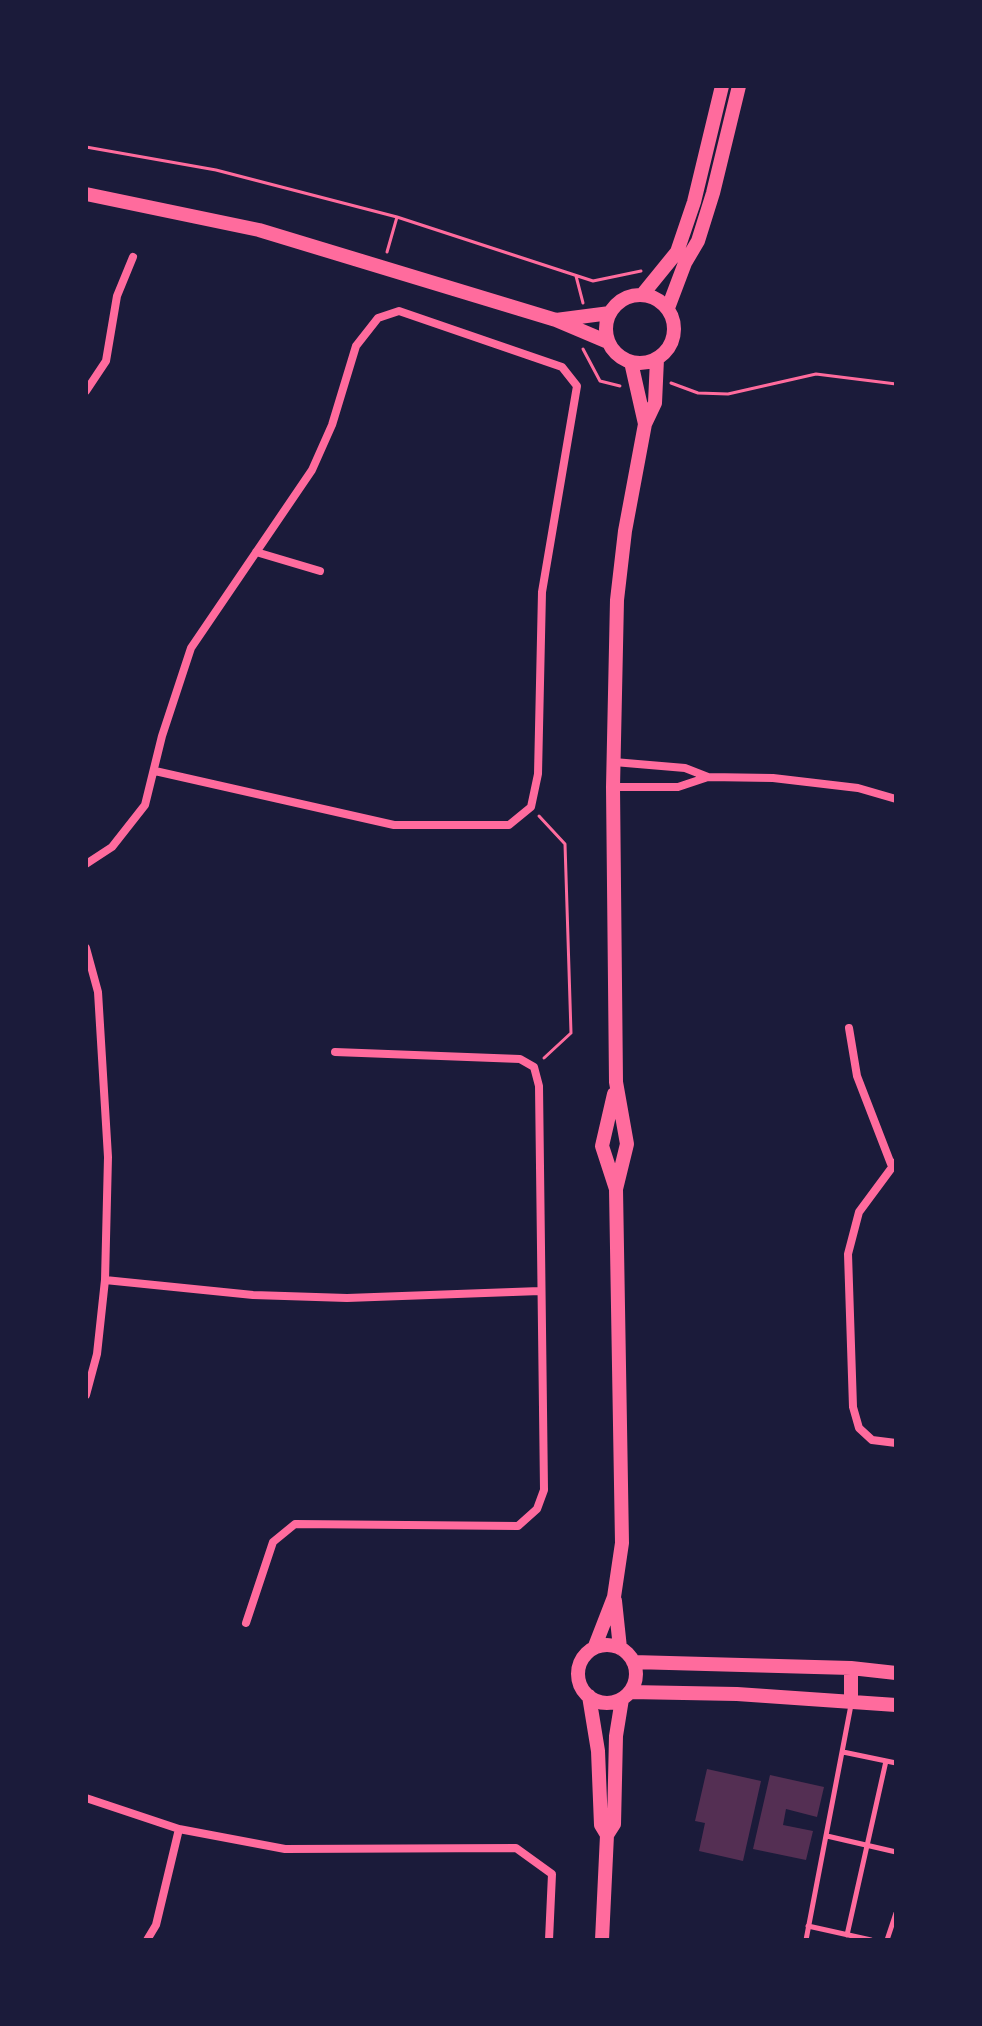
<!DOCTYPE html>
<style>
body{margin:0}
#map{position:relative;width:982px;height:2026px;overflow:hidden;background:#1b1b3a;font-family:Cabin,sans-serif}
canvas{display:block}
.frame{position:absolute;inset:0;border:88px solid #1b1b3a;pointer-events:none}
</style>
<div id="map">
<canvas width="982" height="2026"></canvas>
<div class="frame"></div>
</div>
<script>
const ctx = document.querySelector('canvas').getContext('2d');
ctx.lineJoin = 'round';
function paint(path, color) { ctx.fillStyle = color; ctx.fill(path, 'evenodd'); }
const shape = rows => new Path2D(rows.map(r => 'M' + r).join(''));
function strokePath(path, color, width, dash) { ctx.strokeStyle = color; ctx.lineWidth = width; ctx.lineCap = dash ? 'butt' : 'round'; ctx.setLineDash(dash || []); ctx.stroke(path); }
paint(shape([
 [707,1769,761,1781,743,1861,699,1851,705,1823,695,1821],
 [770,1775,824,1787,817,1817,786,1809,783,1825,813,1831,806,1860,753,1849]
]), '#542f53');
strokePath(shape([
 [86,147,216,170,397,217,593,281,641,271],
 [387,252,397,217],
 [576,276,583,303],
 [583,349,600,381,620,386],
 [671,383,698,393,728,394,816,374,896,384],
 [539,816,565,844,571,1033,544,1058]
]), '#ff6b9d', 3);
strokePath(shape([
 [843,1752,896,1763],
 [827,1836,896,1852],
 [808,1926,871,1940],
 [847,1935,886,1761],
 [806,1940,851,1705],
 [887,1940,896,1913]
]), '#ff6b9d', 5);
strokePath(shape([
 [86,391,106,361,117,296,133,257],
 [256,552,320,571],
 [614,762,685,768,708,777],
 [613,787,678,787,708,777,773,778,858,788,896,799],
 [86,864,112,847,145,805,162,736,191,648,312,470,332,425,356,346,378,318,399,311,562,367,577,386,542,592,538,774,531,807,509,825,394,825,155,771],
 [86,948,98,992,108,1157,105,1280,97,1354,86,1395],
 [849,1028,857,1076,891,1164],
 [896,1162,859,1212,848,1254,853,1407,859,1428,872,1440,896,1443],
 [105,1280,253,1295,347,1298,540,1291],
 [246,1623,273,1542,295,1524,518,1526,537,1509,544,1490,539,1086,534,1067,520,1059,335,1052],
 [86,1798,179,1829,285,1849,516,1848,552,1874,549,1940],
 [147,1940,156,1925,179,1829]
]), '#ff6b9d', 8);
strokePath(shape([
 [86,194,259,230,556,320,608,342],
 '606 329a34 34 0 1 1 68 0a34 34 0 1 1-68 0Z',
 [642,295,677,252,694,202,722,86],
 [668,308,685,263,698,241,713,193,739,86],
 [556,320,610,313],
 [631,362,645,424],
 [616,1189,627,1144,616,1082,613,787,617,600,625,531,645,424,655,403,657,359],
 [615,1601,620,1648],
 '578 1674a29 29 0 1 1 58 0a29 29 0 1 1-58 0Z',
 [595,1646,614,1597,622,1543,616,1189,602,1146,614,1094],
 [633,1662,851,1668,896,1673],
 [851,1668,851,1701],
 [630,1692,737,1694,896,1705],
 [589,1696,598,1751,601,1825,607,1835],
 [602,1940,607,1835,614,1824,616,1736,622,1699]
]), '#ff6b9d', 14);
</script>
